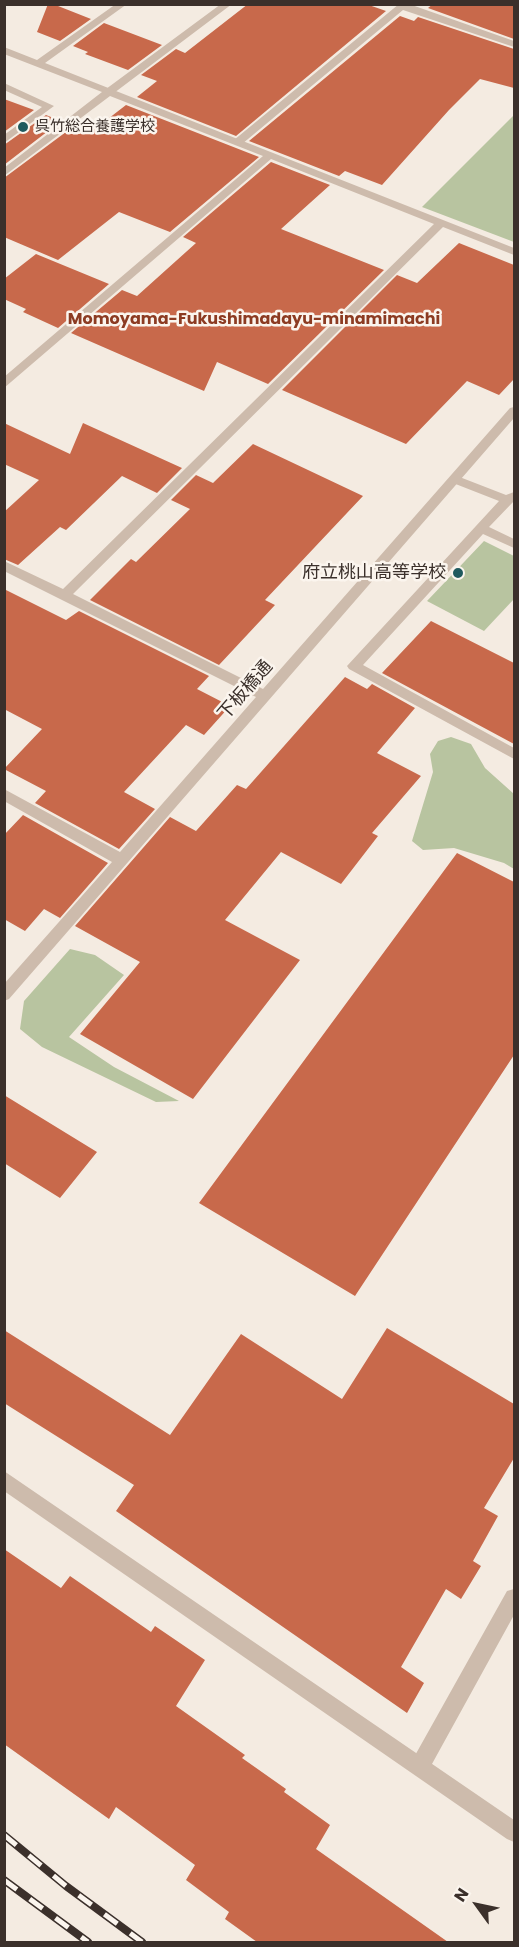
<!DOCTYPE html>
<meta charset="utf-8">
<style>
body{margin:0}
#map{position:relative;width:519px;height:1947px;overflow:hidden;background:#f4ebe1;font-family:Poppins,sans-serif}
canvas{display:block}
.frame{position:absolute;inset:0;border:6px solid #3b302b;pointer-events:none}
.north{position:absolute;left:447px;top:1875px;width:60px;height:60px;-webkit-text-stroke:4px #fbf5ee;paint-order:stroke;rotate:303deg;font-size:16px;font-weight:700;line-height:24px;text-align:center;color:#3b302b}
.north::after{content:'';display:block;margin:auto;width:21px;height:27px;background:#3b302b;clip-path:polygon(50% 0,100% 100%,50% 72%,0 100%)}
</style>
<div id="map">
<canvas width="519" height="1947"></canvas>
<div class="frame"></div>
<div class="north">N</div>
</div>
<script>
const ctx = document.querySelector('canvas').getContext('2d');
ctx.lineJoin = 'round';
function paint(path, color) { ctx.fillStyle = color; ctx.fill(path, 'evenodd'); }
const shape = rows => new Path2D(rows.map(r => 'M' + r).join(''));
function strokePath(path, color, width, dash) { ctx.strokeStyle = color; ctx.lineWidth = width; ctx.lineCap = dash ? 'butt' : 'round'; ctx.setLineDash(dash || []); ctx.stroke(path); }
function label(font, color, halo, rows, align = 'center') {
  ctx.font = font + ' Poppins,"Noto Sans JP",sans-serif'; ctx.lineWidth = 5; ctx.setLineDash([]); ctx.textBaseline = 'middle'; ctx.strokeStyle = halo; ctx.fillStyle = color; for (const [text, x, y, turn = 0] of rows) {
    ctx.save(); ctx.translate(x, y); ctx.rotate((+turn || 0) * Math.PI / 180); ctx.textAlign = isNaN(turn) ? turn : align; if (halo) ctx.strokeText(text, 0, 0); ctx.fillText(text, 0, 0); ctx.restore();
  }
}
paint(shape([
 [514,115,514,242,422,207],
 [484,541,514,556,514,599,484,631,427,601],
 [451,737,471,744,485,768,514,794,514,869,504,863,454,848,423,850,412,841,433,772,430,754,438,741],
 [70,949,95,955,124,975,69,1037,114,1067,179,1101,156,1102,42,1047,20,1029,24,1001]
]), '#b8c4a0');
paint(shape([
 [48,4,53,4,91,19,60,41,37,32],
 [248,4,366,4,386,11,236,136,137,97,157,81,141,75,176,49,185,53],
 [433,4,514,4,514,39,428,8],
 [400,16,414,21,418,17,514,49,514,88,480,79,449,110,382,185,345,171,339,176,249,141],
 [104,23,162,45,128,70,85,54,88,52,73,46],
 [4,99,34,110,4,132],
 [126,105,259,157,170,232,119,212,58,260,4,237,4,178,74,126,91,132],
 [46,115,61,121,4,165,4,145],
 [271,162,330,185,281,229,384,270,268,384,217,362,204,391,71,333,122,290,137,296,196,243,183,237],
 [459,243,514,265,514,379,499,395,467,381,406,444,282,390,397,275,417,283],
 [36,254,109,284,58,328,23,312,26,309,4,299,4,279],
 [4,423,70,454,83,423,182,468,157,493,122,476,66,530,60,527,18,565,4,559,4,512,39,480,4,464],
 [253,444,363,496,265,600,275,605,219,665,90,600,131,559,136,562,190,509,171,500,196,475,213,483],
 [4,589,66,620,79,611,209,676,197,689,230,706,204,735,186,725,124,792,155,809,119,849,35,803,46,791,4,769,42,729,4,709],
 [431,621,514,663,514,744,382,673],
 [345,677,367,689,372,684,415,708,377,753,421,776,372,833,378,836,341,884,281,852,225,920,300,960,193,1099,80,1034,140,962,75,926,170,817,196,831,237,785,246,789],
 [23,815,108,863,60,918,44,909,25,931,4,919,4,835],
 [457,853,514,882,514,1055,355,1296,199,1203],
 [4,1095,97,1152,60,1198,4,1163],
 [387,1328,514,1404,514,1458,484,1508,498,1516,473,1561,481,1566,461,1599,446,1589,401,1667,424,1683,407,1713,116,1511,134,1485,4,1403,4,1330,170,1435,241,1334,342,1399],
 [4,1549,61,1588,70,1576,151,1632,155,1626,205,1660,176,1706,245,1755,242,1758,286,1789,284,1792,330,1825,316,1849,448,1942,257,1942,225,1919,229,1912,186,1880,195,1865,116,1807,109,1819,4,1744]
]), '#c8694b');
paint(shape([
 [221,4,232,4,114,93,106,93,106,89,221,4],
 [399,4,409,4,514,41,514,47,403,10,242,144,234,144,234,140,399,4],
 [4,83,54,106,4,143,4,135,42,107,4,90,4,83],
 [457,476,506,495,514,492,514,501,489,527,514,539,514,548,483,534,363,665,514,748,514,759,349,669,347,666,499,501,453,483,453,477,457,476],
 [514,1589,514,1615,427,1773,420,1776,413,1773,410,1766,413,1759,507,1591,514,1589]
]), '#cdbbac');
paint(shape([
 [116,4,127,4,45,63,514,248,514,255,443,227,73,594,263,689,510,408,514,407,514,418,9,999,4,1001,4,984,112,862,4,801,4,789,120,852,256,697,4,571,4,561,63,589,434,224,271,159,4,388,4,377,263,156,110,96,4,176,4,168,102,92,4,54,4,47,37,60,116,4],
 [4,1471,514,1820,514,1842,507,1839,4,1491,4,1471]
]), '#cdbbac');
const rail = shape([
 [4,1835,66,1886,142,1942],
 [4,1880,88,1942]
]);
strokePath(rail, '#3b302b', 8);
strokePath(rail, '#fbf5ee', 5, [16]);
for (const [x, y, r, color] of [
 [23,127,6,"#1f5a5e"],
 [458,573,6,"#1f5a5e"]
]) { const dot = new Path2D(); dot.arc(x, y, r, 0, 2 * Math.PI); ctx.fillStyle = color; ctx.fill(dot); strokePath(dot, '#fbf5ee', 2); }
label('15px', '#3b302b', '#fbf5ee', [
 ["呉竹総合養護学校",35,127]
], 'left');
label('bold 16px', '#8c3b22', '#fbf5ee', [
 ["Momoyama-Fukushimadayu-minamimachi",254,320]
]);
label('18px', '#3b302b', '#fbf5ee', [
 ["府立桃山高等学校",446,573]
], 'right');
label('18px', '#3b302b', '#fbf5ee', [
 ["下板橋通",246,691,-49]
]);
</script>
